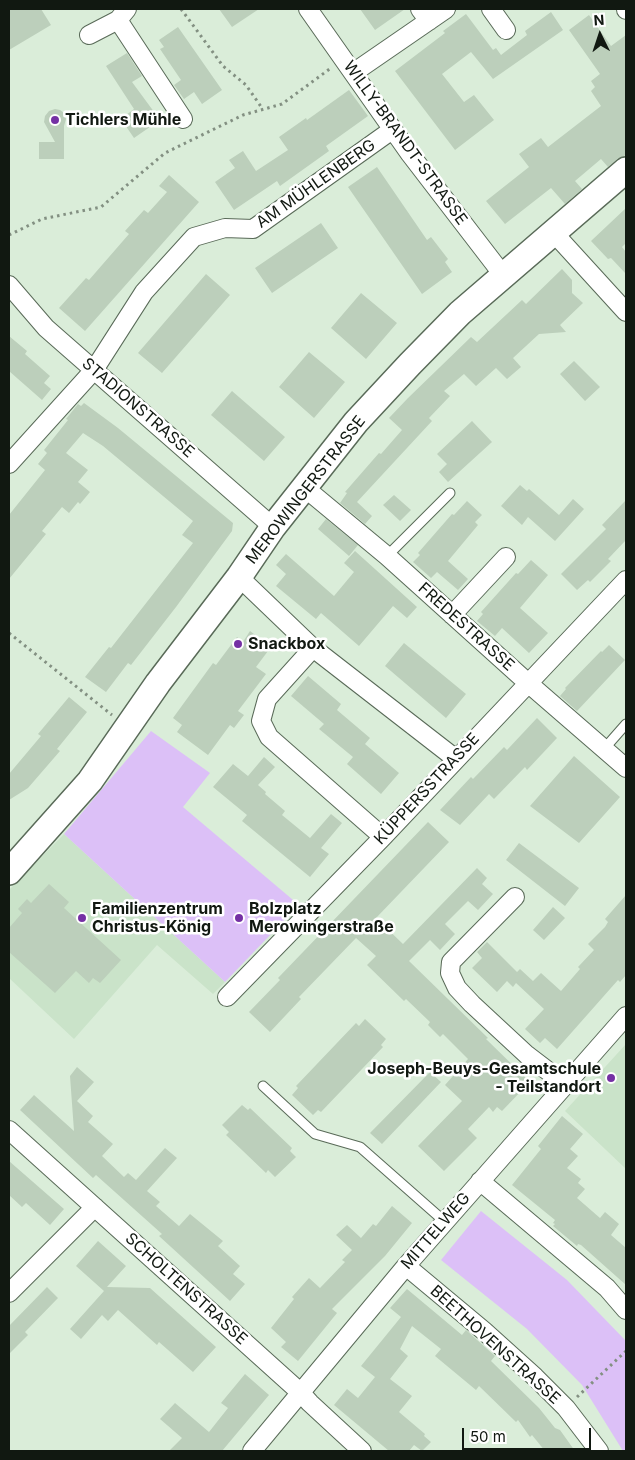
<!DOCTYPE html>
<meta charset="utf-8">
<style>
body{margin:0}
#map{position:relative;width:635px;height:1460px;overflow:hidden;background:#daedd9;font-family:Inter,sans-serif}
canvas{display:block}
.frame{position:absolute;inset:0;border:10px solid #111811;pointer-events:none}
.north{position:absolute;left:575px;top:10px;width:50px;height:50px;-webkit-text-stroke:4px #fff;paint-order:stroke;rotate:356deg;font-size:14px;font-weight:700;line-height:20px;text-align:center;color:#111811}
.north::after{content:'';display:block;margin:auto;width:18px;height:22px;background:#111811;clip-path:polygon(50% 0,100% 100%,50% 72%,0 100%)}
.scale{position:absolute;left:462px;top:1428px;width:129px;height:22px;box-sizing:border-box;border:2px solid #111811;border-top:0;padding-left:6px;font-size:15px;line-height:18px;white-space:nowrap;color:#111811;-webkit-text-stroke:4px #fff;paint-order:stroke}
</style>
<div id="map">
<canvas width="635" height="1460"></canvas>
<div class="frame"></div>
<div class="north">N</div>
<div class="scale">50 m</div>
</div>
<script>
const ctx = document.querySelector('canvas').getContext('2d');
ctx.lineJoin = 'round';
function paint(path, color) { ctx.fillStyle = color; ctx.fill(path, 'evenodd'); }
const shape = rows => new Path2D(rows.map(r => 'M' + r).join(''));
function strokePath(path, color, width, dash) { ctx.strokeStyle = color; ctx.lineWidth = width; ctx.lineCap = dash ? 'butt' : 'round'; ctx.setLineDash(dash || []); ctx.stroke(path); }
function label(font, color, halo, rows, align = 'center') {
  ctx.font = font + ' Inter,sans-serif'; ctx.lineWidth = 5; ctx.setLineDash([]); ctx.textBaseline = 'middle'; ctx.strokeStyle = halo; ctx.fillStyle = color; for (const [text, x, y, turn = 0] of rows) {
    ctx.save(); ctx.translate(x, y); ctx.rotate((+turn || 0) * Math.PI / 180); ctx.textAlign = isNaN(turn) ? turn : align; if (halo) ctx.strokeText(text, 0, 0); ctx.fillText(text, 0, 0); ctx.restore();
  }
}
paint(shape([
 [64,834,225,982,213,994,157,945,74,1039,9,978,9,890],
 [626,1044,626,1169,565,1111]
]), '#cae3c9');
paint(shape([
 [151,731,210,773,183,807,299,905,225,982,64,834],
 [481,1211,567,1280,626,1341,626,1451,623,1451,582,1385,527,1329,441,1260]
]), '#dcc0f7');
paint(shape([
 [9,9,41,9,51,25,9,50],
 [219,9,259,9,232,27],
 [360,9,405,9,375,30],
 [551,12,563,30,493,79,471,52,442,74,464,102,474,95,494,120,455,150,395,71,445,33,443,31,466,14,493,50,496,48,501,55,527,35,525,31],
 [589,15,611,46,626,35,626,155,617,159,608,167,601,159,575,181,582,189,565,204,551,188,505,224,486,201,529,167,519,154,541,138,548,147,601,106,591,91,595,87,591,81,600,74,569,30],
 [178,27,222,90,202,104,194,92,184,99,174,85,181,80,160,49,164,47,159,40],
 [127,53,142,76,132,82,160,120,134,138,121,119,134,109,106,66],
 [349,90,368,116,326,146,329,151,280,186,277,181,234,210,215,182,235,168,229,160,243,151,256,171,288,150,279,137,306,118,307,120],
 [55,109,60,110,64,113,66,119,64,126,64,159,39,159,39,142,55,142,44,122,45,116,49,111],
 [377,167,427,240,431,237,448,259,445,262,452,272,422,294,348,187],
 [169,175,199,202,85,331,59,308,86,278,89,280,129,234,125,231,144,210,148,213,167,192,159,186],
 [626,208,626,243,622,247,626,252,626,274,611,258,608,259,591,241],
 [321,223,338,248,272,293,255,268],
 [562,269,572,280,572,293,583,303,560,325,566,332,539,334,513,358,521,367,507,379,496,368,476,386,464,374,444,391,450,396,429,418,432,421,357,502,372,516,365,524,340,503,347,493,345,492,379,453,381,454,402,430,389,418,408,398,471,337,477,342,522,300,526,304],
 [206,274,230,295,162,373,138,353],
 [361,293,397,323,366,359,331,328],
 [9,336,27,351,25,354,50,376,44,383,51,389,42,400,9,371],
 [309,352,345,382,314,418,279,387],
 [574,361,600,387,585,401,560,374],
 [232,391,285,437,264,461,211,415],
 [84,403,118,428,233,523,232,531,176,607,131,665,128,663,106,692,85,677,109,647,111,648,193,543,182,535,193,521,103,446,83,433,66,453,88,470,78,482,90,492,80,504,78,502,69,513,62,507,42,531,46,534,9,579,9,515,45,470,38,464,47,453,44,450,68,420,66,419,78,404,81,406],
 [472,421,492,442,448,482,439,472,447,464,437,454],
 [520,485,527,491,529,489,559,515,573,499,584,509,555,541,528,517,522,525,501,506],
 [394,495,411,510,400,521,383,505],
 [626,500,626,540,608,559,611,561,590,582,588,580,577,590,561,574,606,529,602,525],
 [467,501,482,515,475,522,478,525,448,561,468,579,458,590,437,572,431,578,413,562,420,555,418,553,452,514,454,515],
 [326,519,358,545,349,556,318,529],
 [355,551,417,607,407,618,393,606,359,646,321,613,316,619,276,586,286,574,276,565,286,554,334,596,354,572,344,563],
 [531,560,548,575,520,608,548,633,529,653,502,628,495,636,477,621,483,614,481,612,516,573,518,574],
 [250,631,271,647,256,667,266,674,238,711,244,715,234,728,230,725,208,755,177,732,182,725,173,718,213,663,216,665,237,637,243,642],
 [404,643,466,694,446,718,385,666],
 [609,645,625,660,577,711,560,696,566,689,565,688,601,651,602,652],
 [308,676,341,704,337,710,370,738,365,744,399,773,381,794,347,764,353,757,319,729,324,724,291,696],
 [69,697,87,712,57,749,60,751,28,788,9,800,9,774,41,736,38,734],
 [537,718,557,738,527,770,525,767,494,799,489,794,460,825,440,810,471,777,473,779,504,747,507,750],
 [574,756,620,797,579,843,530,806],
 [264,757,275,767,258,785,266,792,265,794,285,811,282,815,310,838,331,814,342,823,321,848,329,854,310,877,242,821,247,815,213,787,233,764,248,776],
 [428,822,449,842,376,918,403,944,477,868,487,878,482,884,493,894,478,910,468,901,445,924,455,934,440,950,430,940,409,961,488,1038,486,1039,526,1078,522,1082,526,1086,502,1111,497,1107,493,1112,489,1107,468,1129,477,1138,444,1171,418,1146,462,1101,445,1085,468,1059,443,1034,440,1037,428,1025,430,1022,406,999,404,1001,367,965,376,956,356,938,299,997,301,999,270,1032,249,1012,280,980,278,978],
 [519,843,579,888,565,906,506,860],
 [49,884,69,902,64,908,121,960,100,983,93,978,89,983,76,971,55,993,9,952,9,928,22,913,18,909,27,899,31,903],
 [626,895,626,975,620,982,618,980,557,1049,545,1038,540,1043,525,1029,544,1009,516,983,513,987,507,981,497,992,472,968,482,958,477,952,487,942,517,972,520,969,533,981,541,973,561,991,580,969,578,967,594,950,588,944,605,927,608,922,605,919],
 [553,907,565,918,544,940,533,930],
 [365,1019,386,1039,381,1045,383,1047,321,1112,318,1110,313,1115,292,1095,298,1088,296,1086,356,1023,359,1026],
 [77,1067,94,1082,77,1101,93,1116,88,1122,113,1144,102,1156,124,1177,128,1173,136,1180,165,1148,177,1158,147,1191,160,1202,156,1206,179,1226,190,1214,223,1241,218,1246,240,1266,233,1274,245,1284,230,1301,159,1236,162,1234,96,1175,93,1178,20,1110,34,1095,74,1131,70,1076],
 [430,1072,441,1082,382,1144,370,1133],
 [242,1105,248,1110,250,1108,292,1148,290,1151,296,1157,275,1177,268,1170,266,1173,243,1151,226,1135,229,1132,222,1125],
 [562,1116,583,1134,570,1149,578,1156,567,1168,581,1179,578,1183,585,1189,577,1198,600,1218,605,1212,619,1224,611,1235,626,1248,626,1285,581,1245,578,1244,577,1246,553,1226,555,1224,553,1223,555,1220,512,1185,541,1149,538,1146],
 [9,1161,64,1209,50,1225,26,1203,22,1207,9,1195],
 [392,1206,412,1223,385,1256,332,1309,337,1313,298,1361,281,1347,286,1342,271,1328,294,1299,292,1297,309,1278,320,1288,345,1262,342,1260,352,1250,336,1235,347,1225,361,1238,373,1224,376,1226],
 [98,1241,126,1266,107,1287,150,1288,216,1347,193,1372,159,1342,157,1345,118,1310,108,1321,102,1315,81,1339,70,1329,104,1291,76,1266],
 [47,1287,58,1298,25,1332,28,1335,9,1354,9,1326],
 [407,1289,462,1335,466,1330,495,1356,491,1361,539,1408,555,1428,560,1430,575,1451,545,1451,532,1435,530,1437,518,1420,516,1422,479,1386,476,1390,435,1356,441,1349,412,1326,400,1349,408,1356,390,1379,412,1396,399,1412,425,1434,424,1436,431,1442,422,1451,414,1445,409,1451,389,1451,334,1405,347,1389,358,1398,375,1377,361,1366,401,1317,390,1308],
 [245,1374,269,1395,222,1451,169,1451,182,1438,160,1419,175,1403,209,1432,228,1408,221,1403]
]), '#bccfbb');
const lane = shape([
 [387,556,450,493],
 [604,749,626,724],
 [263,1086,315,1134,360,1147,444,1221]
]);
const street = shape([
 [308,9,410,154,503,275],
 [420,9,429,21],
 [491,9,506,30],
 [626,9,626,10],
 [118,20,183,119],
 [89,35,118,20,127,9],
 [353,73,446,9],
 [553,232,626,312],
 [9,285,46,328,273,527],
 [9,464,94,370,144,292,194,237,225,228,253,229,392,130],
 [305,488,387,556,528,683,626,768],
 [239,577,313,648,456,759],
 [452,615,506,557],
 [313,648,267,699,261,721,269,737,383,837],
 [515,897,451,962,450,973,457,988,472,1004,527,1055,565,1084],
 [227,997,383,837,626,580],
 [9,1130,301,1393,310,1403,362,1451],
 [480,1181,607,1288,626,1310],
 [406,1266,484,1331,535,1377,566,1408,599,1451],
 [9,1293,95,1207],
 [252,1451,406,1266,626,1016]
]);
const secondary = shape([
 [9,872,90,781,158,683,239,577,273,527,356,422,410,364,460,313,626,170]
]);
strokePath(lane, '#596a58', 11);
strokePath(street, '#596a58', 20);
strokePath(secondary, '#596a58', 28);
strokePath(shape([
 [181,9,223,66,246,85,262,108],
 [9,235,42,219,101,207,165,153,243,115,282,104,331,68],
 [9,633,112,715],
 [577,1397,626,1351]
]), '#839082', 3, [2.5, 4]);
strokePath(lane, '#fff', 9);
strokePath(street, '#fff', 18);
strokePath(secondary, '#fff', 25);
for (const [x, y, r, color] of [
 [55,120,5,"#7530a4"],
 [238,644,5,"#7530a4"],
 [82,918,5,"#7530a4"],
 [239,918,5,"#7530a4"],
 [611,1078,5,"#7530a4"]
]) { const dot = new Path2D(); dot.arc(x, y, r, 0, 2 * Math.PI); ctx.fillStyle = color; ctx.fill(dot); strokePath(dot, '#fff', 2); }
label('bold 16px', '#111811', '#fff', [
 ["Tichlers Mühle",65,120],
 ["Snackbox",248,644],
 ["Familienzentrum",92,909],
 ["Christus-König",92,927],
 ["Bolzplatz",249,909],
 ["Merowingerstraße",249,927],
 ["Joseph-Beuys-Gesamtschule",601,1069,"right"],
 ["- Teilstandort",601,1087,"right"]
], 'left');
label('16px', '#111811', '#fff', [
 ["WILLY-BRANDT-STRASSE",405,143,54],
 ["AM MÜHLENBERG",316,184,-35],
 ["STADIONSTRASSE",138,408,41],
 ["MEROWINGERSTRASSE",306,490,-52],
 ["FREDESTRASSE",466,627,42],
 ["KÜPPERSSTRASSE",427,789,-47],
 ["MITTELWEG",436,1231,-49],
 ["SCHOLTENSTRASSE",186,1289,42],
 ["BEETHOVENSTRASSE",495,1345,42]
]);
</script>
